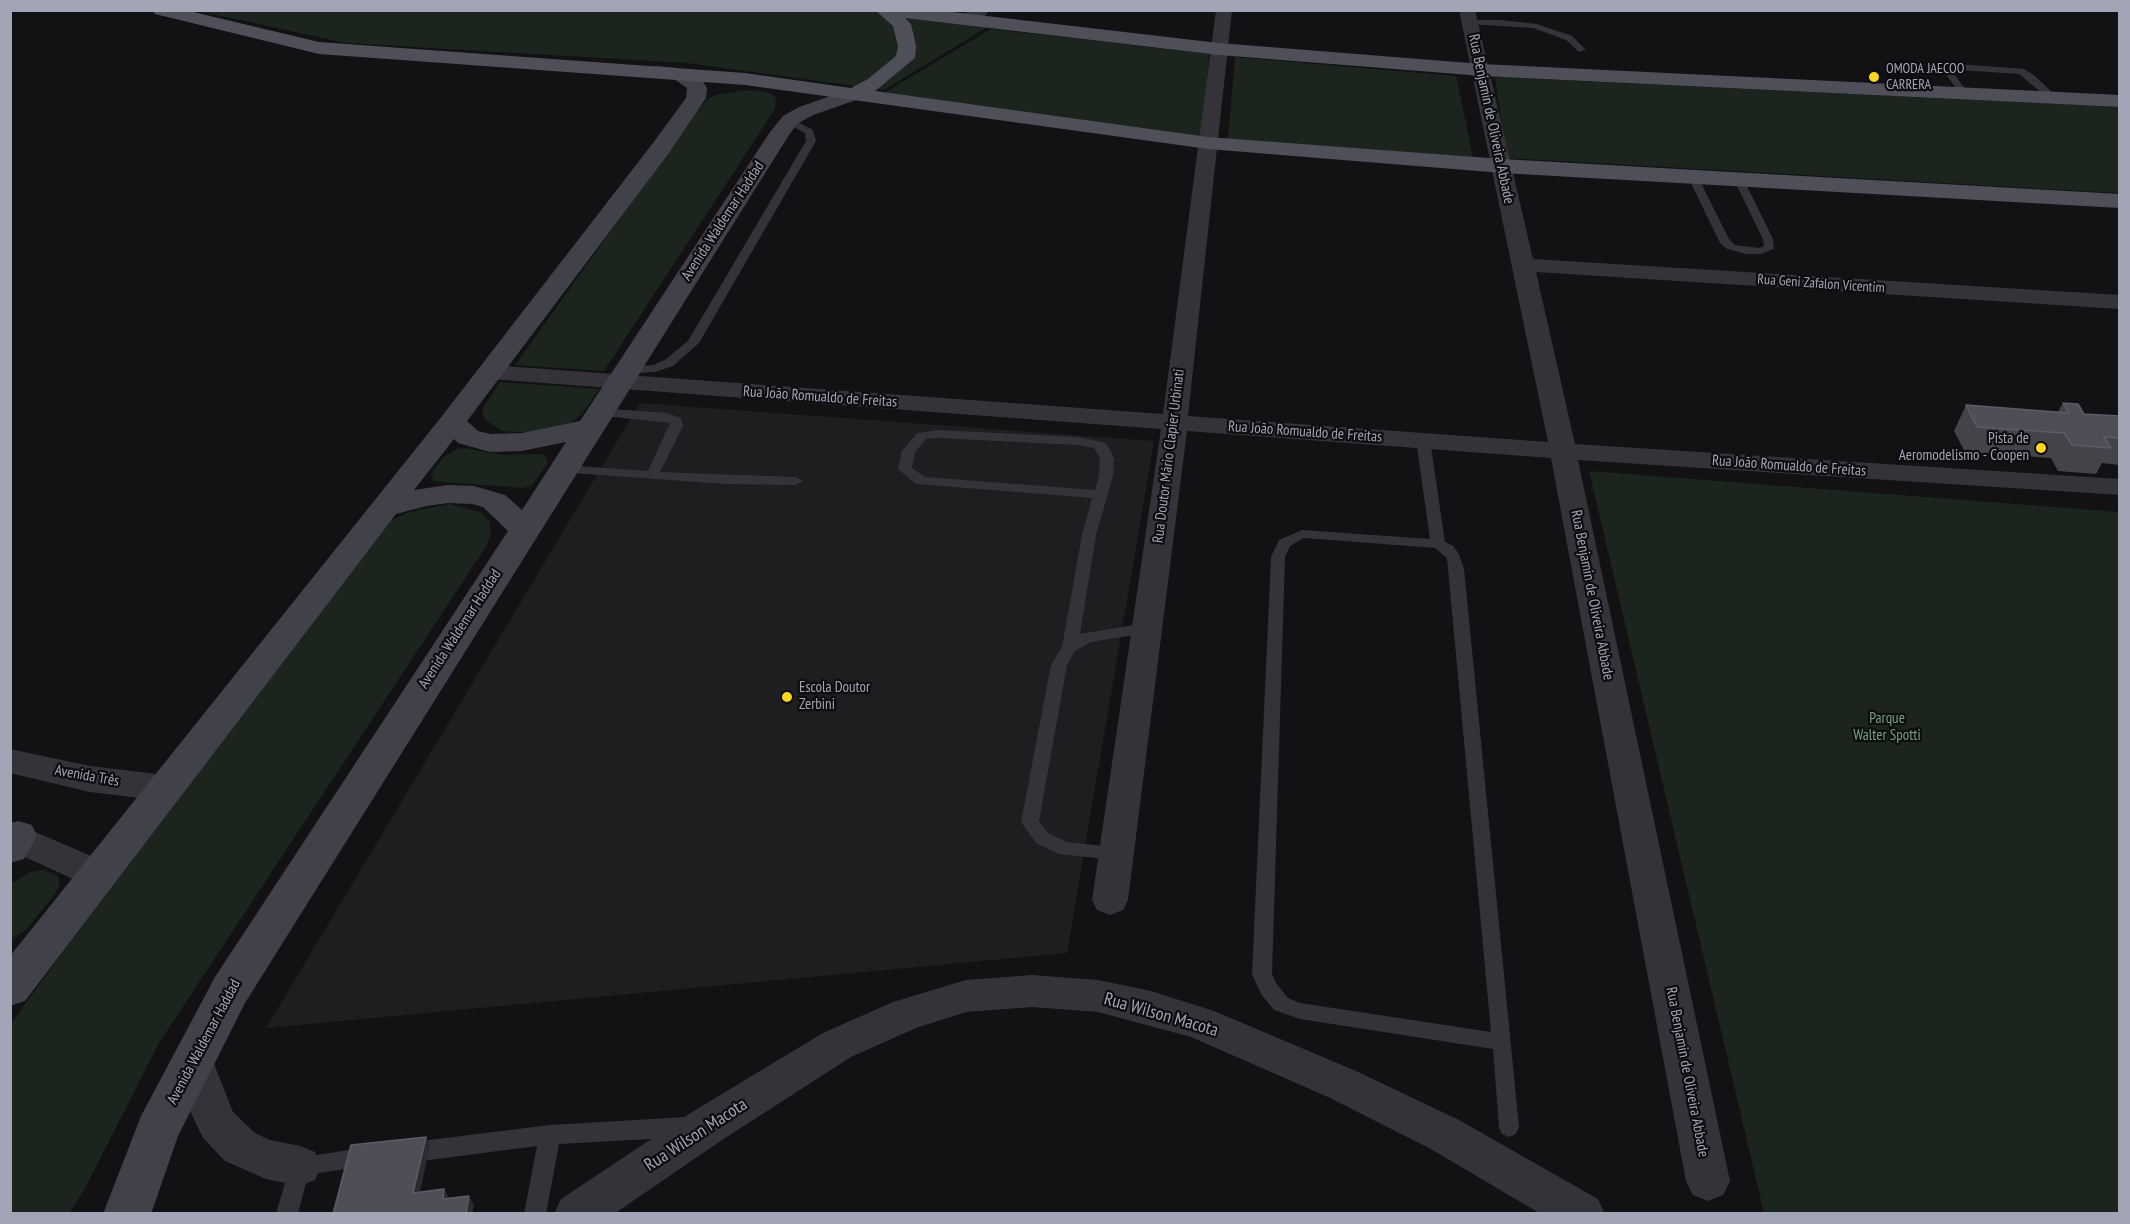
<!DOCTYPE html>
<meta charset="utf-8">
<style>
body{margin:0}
#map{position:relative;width:2130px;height:1224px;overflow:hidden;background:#121214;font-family:"PT Sans Narrow",sans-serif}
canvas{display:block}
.frame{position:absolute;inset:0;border:12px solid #a2a5b6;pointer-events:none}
</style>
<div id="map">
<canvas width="2130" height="1224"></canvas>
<div class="frame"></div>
</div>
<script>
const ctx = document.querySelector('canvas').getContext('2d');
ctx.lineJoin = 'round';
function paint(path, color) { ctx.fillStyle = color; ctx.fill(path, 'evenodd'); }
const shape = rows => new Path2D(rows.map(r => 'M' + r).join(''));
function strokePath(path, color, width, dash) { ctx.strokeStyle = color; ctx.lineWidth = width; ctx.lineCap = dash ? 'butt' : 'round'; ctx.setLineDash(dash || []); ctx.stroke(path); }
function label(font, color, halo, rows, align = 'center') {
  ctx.font = font + ' "PT Sans Narrow",sans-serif'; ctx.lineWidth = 4.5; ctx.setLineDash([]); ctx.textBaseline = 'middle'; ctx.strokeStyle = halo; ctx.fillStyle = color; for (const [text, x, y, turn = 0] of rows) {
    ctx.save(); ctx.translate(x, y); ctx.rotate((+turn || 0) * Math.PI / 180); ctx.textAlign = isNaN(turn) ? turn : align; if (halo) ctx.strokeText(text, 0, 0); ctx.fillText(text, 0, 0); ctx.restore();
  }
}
paint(shape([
 [640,403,1154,441,1067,953,266,1028]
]), '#1e1e21');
paint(shape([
 [864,10,989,26,884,90,687,63,346,43,198,11],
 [991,29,1209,54,1203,137,884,93],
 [1235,57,1456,76,1473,157,1228,139],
 [1495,77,2119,107,2119,193,1507,158],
 [747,90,766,92,776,97,775,109,604,371,515,365,697,111,708,99,716,95],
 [500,382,599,389,582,414,570,423,535,433,520,432,502,431,485,420,482,410],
 [464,448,503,455,539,454,544,455,548,462,532,485,523,488,432,481,433,471,444,457,457,449],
 [1589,471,2119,512,2119,1213,1764,1213],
 [449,504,481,512,490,522,491,534,487,545,159,1043,83,1192,69,1213,11,1214,10,1025,65,949,390,521,410,512],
 [43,870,58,876,60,883,56,893,26,930,11,939,11,883,31,872]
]), '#1c241e');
paint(shape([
 [1470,20,1500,20,1537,24,1572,36,1586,50,1579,52,1566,40,1533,28,1467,24,1466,22,1470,20],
 [1958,64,2024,69,2035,76,2058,98,2050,100,2019,74,1959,70,1954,71,1954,74,1969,94,1961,96,1946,74,1947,68,1958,64],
 [786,119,792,119,813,130,816,141,699,343,673,366,655,372,622,374,622,368,653,365,665,360,688,341,806,141,805,133,786,123,786,119],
 [1693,174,1698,177,1729,239,1735,245,1759,248,1764,246,1763,239,1734,180,1743,178,1773,239,1774,249,1761,254,1746,254,1727,249,1720,243,1688,177,1693,174],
 [599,408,667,413,681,418,683,426,660,472,796,477,803,481,796,485,726,484,558,472,556,469,563,465,648,471,670,423,595,415,593,412,599,408],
 [938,430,1077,437,1103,442,1108,446,1114,458,1113,476,1096,535,1080,634,1146,623,1154,628,1146,633,1091,642,1075,651,1067,665,1039,821,1048,833,1067,842,1122,848,1125,853,1122,858,1116,860,1059,854,1036,843,1021,822,1051,665,1062,647,1082,535,1092,498,916,484,898,469,902,451,917,433,938,430],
 [938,438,1077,445,1094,448,1100,458,1099,476,1095,490,925,477,912,468,915,452,926,439,938,438],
 [1423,436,1430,440,1445,542,1453,546,1459,554,1464,569,1519,1127,1516,1134,1509,1137,1502,1134,1499,1127,1493,1049,1300,1019,1274,1010,1261,994,1252,974,1271,557,1279,540,1302,530,1430,539,1416,440,1423,436],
 [1304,538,1435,548,1447,558,1491,1032,1300,1003,1288,998,1276,983,1272,974,1285,557,1290,546,1304,538],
 [686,1117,693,1120,696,1127,693,1134,686,1137,559,1144,546,1214,524,1214,537,1146,429,1160,422,1157,418,1150,422,1143,429,1140,550,1125,686,1117],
 [355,1149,363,1152,366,1159,363,1166,308,1175,298,1214,276,1214,292,1159,355,1149]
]), '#333339');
paint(shape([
 [972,10,990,10,982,19,965,24,959,22,957,19,959,16,972,10],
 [1216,10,1232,10,1188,416,1548,442,1459,10,1475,10,1533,259,2120,295,2120,309,1536,272,1575,444,2120,479,2120,495,1578,460,1730,1181,1723,1195,1708,1201,1693,1195,1686,1181,1551,458,1187,431,1128,900,1123,910,1110,915,1097,910,1092,900,1161,429,490,379,481,377,478,372,481,367,490,365,1163,414,1216,10],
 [10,749,90,766,165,775,177,779,182,788,177,797,165,801,90,792,10,773,10,749],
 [10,821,112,865,117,875,112,885,99,889,86,885,10,850,10,821],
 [1032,975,1098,980,1151,991,1214,1011,1356,1071,1459,1120,1598,1199,1605,1214,1541,1214,1429,1148,1328,1097,1191,1037,1098,1012,1032,1007,966,1012,916,1028,851,1057,722,1140,614,1214,554,1214,561,1199,692,1112,823,1033,893,1002,966,980,1032,975],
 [193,1041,207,1046,233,1112,255,1133,270,1140,300,1146,315,1152,321,1166,315,1180,300,1186,266,1179,225,1161,203,1138,183,1096,173,1059,179,1046,193,1041]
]), '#333339');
paint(shape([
 [657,66,678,68,700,77,707,88,706,98,669,153,467,421,478,431,491,434,522,433,580,421,770,132,783,116,799,107,845,91,852,89,859,91,862,95,859,99,813,115,797,124,789,135,245,1003,178,1136,151,1214,103,1214,141,1116,215,977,508,531,483,507,472,504,448,503,426,506,396,514,25,1001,10,1006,10,956,442,416,653,143,686,98,687,88,674,79,650,76,647,72,650,68,657,66],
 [454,439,458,443,490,452,522,451,566,442,522,510,505,495,474,486,448,485,414,490,454,439],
 [18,821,32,825,37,836,24,859,10,863,10,824,18,821]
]), '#404149');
paint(shape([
 [152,10,185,10,319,42,745,73,851,88,868,79,896,56,898,46,893,26,875,10,935,10,1219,43,1482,64,2120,95,2120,107,1482,76,1219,55,905,18,911,24,916,46,915,58,875,91,1208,137,1502,159,2120,194,2120,208,1502,173,1208,149,745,85,319,54,155,14,152,10]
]), '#4e4f58');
paint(shape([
 [2063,403,2084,414,2120,416,2120,465,2102,463,2096,474,2058,471,2051,458,1965,452,1954,431,1966,405,2058,412]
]), '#43434a');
paint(shape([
 [426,1137,430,1146,418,1201,413,1193],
 [444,1189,449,1198,443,1199],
 [469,1196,474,1205,472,1214,466,1214]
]), '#2b2b30');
const building = shape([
 [2063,403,2078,404,2084,414,2120,416,2120,438,2104,437,2111,448,2072,445,2064,433,1977,427,1966,405,2069,413,2063,403],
 [426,1137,413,1193,444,1189,443,1199,469,1196,466,1214,333,1214,351,1145,426,1137]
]);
paint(building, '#4d4e56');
strokePath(building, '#5b5c65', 1.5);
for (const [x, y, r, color] of [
 [1874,77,6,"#ffd61f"],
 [2041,448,6,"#ffd61f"],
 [787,697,6,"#ffd61f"]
]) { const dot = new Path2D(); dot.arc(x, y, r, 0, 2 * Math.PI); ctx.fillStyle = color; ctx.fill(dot); strokePath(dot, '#0d0d0f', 2); }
label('14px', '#a2a5b6', '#0d0d0f', [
 ["OMODA JAECOO",1886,69],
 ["CARRERA",1886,85]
], 'left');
label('14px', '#a2a5b6', '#0d0d0f', [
 ["Rua Geni Zafalon Vicentim",1821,284,4]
]);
label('15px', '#a2a5b6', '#0d0d0f', [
 ["Rua Benjamin de Oliveira Abbade",1491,119,78],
 ["Avenida Waldemar Haddad",723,221,-57],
 ["Rua João Romualdo de Freitas",820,397,4],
 ["Rua João Romualdo de Freitas",1305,432,4],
 ["Rua Doutor Mário Clapier Urbinati",1169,456,-83],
 ["Rua João Romualdo de Freitas",1789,466,4],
 ["Rua Benjamin de Oliveira Abbade",1592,595,79],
 ["Avenida Waldemar Haddad",460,629,-57],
 ["Avenida Três",87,776,10],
 ["Avenida Waldemar Haddad",204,1042,-62],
 ["Rua Benjamin de Oliveira Abbade",1687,1072,79]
]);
label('15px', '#a2a5b6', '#0d0d0f', [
 ["Pista de",2029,439],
 ["Aeromodelismo - Coopen",2029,456],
 ["Escola Doutor",799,688,"left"],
 ["Zerbini",799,705,"left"]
], 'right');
label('15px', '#77a380', '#0d0d0f', [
 ["Parque",1887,719],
 ["Walter Spotti",1887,736]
]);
label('18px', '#a2a5b6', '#0d0d0f', [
 ["Rua Wilson Macota",1161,1015,16],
 ["Rua Wilson Macota",696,1135,-33]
]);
</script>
